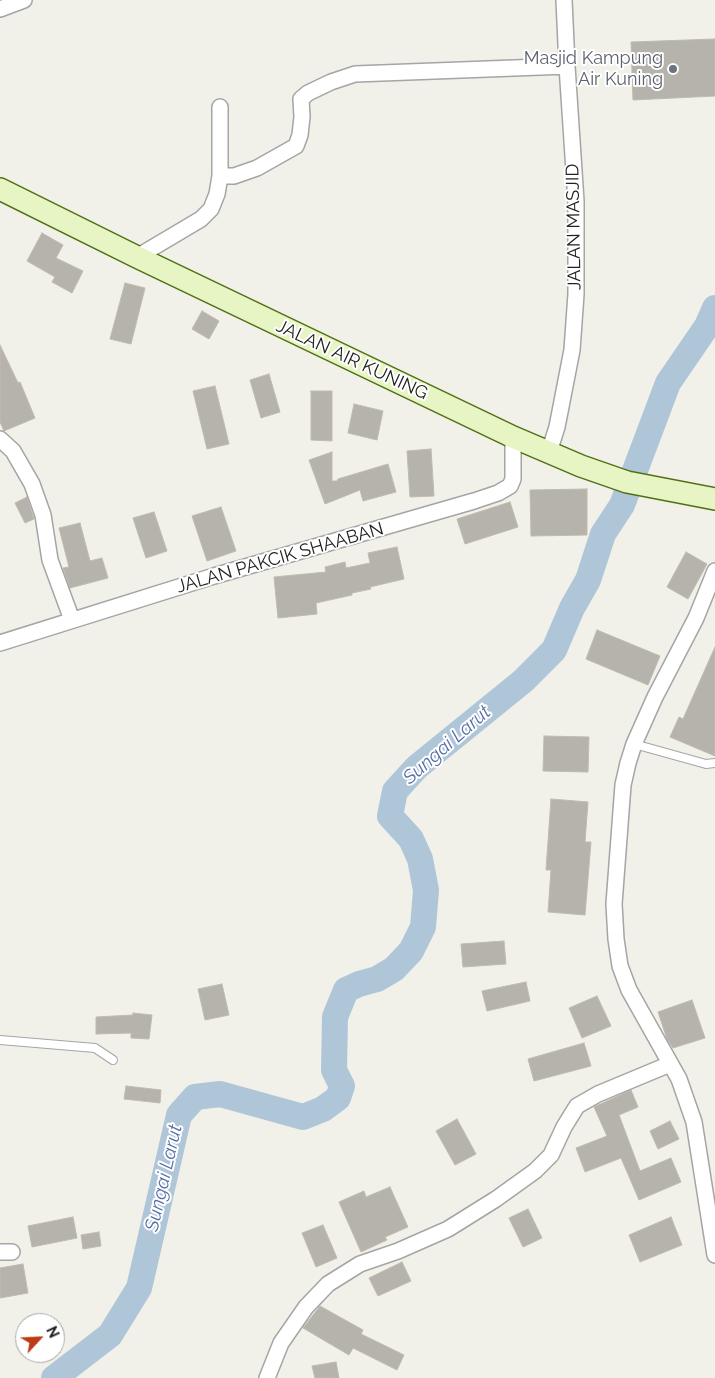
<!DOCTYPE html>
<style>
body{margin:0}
#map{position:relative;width:715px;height:1378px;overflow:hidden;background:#f1f0e9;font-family:Raleway,sans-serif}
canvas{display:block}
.north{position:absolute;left:15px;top:1313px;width:50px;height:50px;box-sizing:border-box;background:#fff;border:1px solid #a6a6a6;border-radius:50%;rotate:65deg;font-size:14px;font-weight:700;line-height:20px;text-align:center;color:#212121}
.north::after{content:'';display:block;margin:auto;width:18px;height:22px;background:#bd3b16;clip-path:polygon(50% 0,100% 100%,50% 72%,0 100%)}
</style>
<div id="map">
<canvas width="715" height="1378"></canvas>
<div class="north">N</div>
</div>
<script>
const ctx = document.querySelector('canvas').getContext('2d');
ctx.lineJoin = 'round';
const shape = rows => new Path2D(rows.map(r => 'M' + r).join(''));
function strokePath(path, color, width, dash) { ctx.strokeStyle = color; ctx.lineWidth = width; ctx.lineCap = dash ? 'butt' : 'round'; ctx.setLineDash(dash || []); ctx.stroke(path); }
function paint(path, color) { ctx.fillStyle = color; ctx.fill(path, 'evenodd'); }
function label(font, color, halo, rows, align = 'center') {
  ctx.font = font + ' Raleway,sans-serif'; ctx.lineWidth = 4; ctx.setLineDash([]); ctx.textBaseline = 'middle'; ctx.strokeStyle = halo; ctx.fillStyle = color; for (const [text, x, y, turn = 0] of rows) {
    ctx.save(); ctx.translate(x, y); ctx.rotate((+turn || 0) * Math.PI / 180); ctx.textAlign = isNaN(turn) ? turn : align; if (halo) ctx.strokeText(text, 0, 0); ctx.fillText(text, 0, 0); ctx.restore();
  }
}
strokePath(shape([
 [54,1378,110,1335,139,1288,179,1115,195,1097,220,1094,303,1117,323,1109,338,1098,342,1086,334,1070,335,1017,346,990,359,984,377,979,394,969,411,951,423,927,426,890,420,859,411,839,390,816,395,791,417,767,523,681,554,650,572,608,588,580,603,534,622,505,668,383,707,326,715,308]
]), '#afc6d9', 26);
const building = shape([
 [715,39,715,96,633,100,631,42,715,39],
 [42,233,63,245,56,258,83,271,72,293,52,282,55,277,27,261,42,233],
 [125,283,145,288,131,344,110,339,125,283],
 [202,311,219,321,209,339,192,329,202,311],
 [0,345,18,383,20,382,35,418,4,431,0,422,0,345],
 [269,374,280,412,261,418,250,380,269,374],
 [215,386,229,444,207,449,193,391,215,386],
 [311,391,332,391,332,441,311,440,311,391],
 [354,404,383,411,377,440,348,433,354,404],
 [431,449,434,496,410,497,407,451,431,449],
 [332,452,332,481,337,481,338,479,388,464,396,492,363,501,360,490,325,504,309,460,332,452],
 [587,489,587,535,531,536,530,490,587,489],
 [27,497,34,519,25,523,15,503,27,497],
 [510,502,518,527,465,544,457,519,510,502],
 [221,507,236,551,207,561,192,516,221,507],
 [154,512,167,551,146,558,133,518,154,512],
 [80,523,90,561,102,558,108,578,70,588,63,568,69,567,59,528,80,523],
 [397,547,404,579,370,587,371,589,352,593,352,595,316,603,317,614,278,618,274,577,326,572,325,567,345,562,346,568,370,563,368,553,397,547],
 [686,552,707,564,688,599,667,587,686,552],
 [597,630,660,656,648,685,586,659,597,630],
 [715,647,715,756,670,737,679,717,683,719,715,647],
 [544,736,589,737,588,772,543,771,544,736],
 [551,799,588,802,585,842,591,842,585,915,548,912,551,870,546,870,551,799],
 [504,941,506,964,463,967,461,944,504,941],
 [526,982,530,1001,487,1011,482,991,526,982],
 [222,984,229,1015,205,1020,198,989,222,984],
 [597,996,611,1026,582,1038,569,1008,597,996],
 [692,1000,705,1038,673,1048,667,1039,658,1012,692,1000],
 [133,1013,152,1015,149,1039,131,1038,131,1033,96,1034,96,1017,133,1015,133,1013],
 [584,1043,591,1066,534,1081,528,1059,584,1043],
 [126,1086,161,1090,160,1103,124,1099,126,1086],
 [631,1090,638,1107,619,1115,640,1171,671,1158,681,1182,639,1200,621,1158,585,1172,576,1148,607,1136,594,1107,631,1090],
 [457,1119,476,1154,455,1165,436,1131,457,1119],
 [670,1121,679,1139,658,1149,650,1131,670,1121],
 [390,1187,408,1227,385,1237,387,1240,361,1252,339,1202,364,1191,366,1197,390,1187],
 [528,1209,542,1238,523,1247,509,1218,528,1209],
 [73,1217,77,1238,32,1247,28,1226,73,1217],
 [671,1217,682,1245,640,1262,629,1235,671,1217],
 [323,1225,337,1258,316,1267,302,1233,323,1225],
 [99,1232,101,1246,83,1249,81,1235,99,1232],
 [402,1262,411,1281,378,1296,369,1278,402,1262],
 [23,1264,28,1293,0,1298,0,1268,23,1264],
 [320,1306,363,1330,361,1334,404,1355,397,1370,353,1348,349,1355,303,1328,320,1306],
 [336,1362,339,1378,315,1378,312,1366,336,1362]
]);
paint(building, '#b6b3ac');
strokePath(building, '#c1baad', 1);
const lane = shape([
 [634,744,706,764,715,763],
 [0,1040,95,1048,113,1060]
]);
const street = shape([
 [0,9,24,0],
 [220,176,234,176,257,168,296,146,300,135,302,117,301,99,308,93,331,82,355,74,567,66],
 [137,257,201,219,211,209,217,194,220,176,220,107],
 [0,439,13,451,32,484,43,515,50,560,72,620],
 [549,452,557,427,572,350,576,294,576,201,567,66,564,0],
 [715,571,696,618,655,697,634,744,628,763,623,785,614,904,616,939,620,966,629,990,679,1079,694,1122,715,1255],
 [0,643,214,576,474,501,498,493,510,486,513,479,513,437],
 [0,1252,12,1252],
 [267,1378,281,1343,306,1307,328,1284,360,1264,398,1251,448,1229,496,1199,535,1171,551,1155,564,1127,577,1106,598,1094,670,1064]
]);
const secondary = shape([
 [0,189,137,257,513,437,581,466,627,482,715,499]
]);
strokePath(lane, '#a5a5a5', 10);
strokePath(street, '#a5a5a5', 18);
strokePath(secondary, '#507011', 24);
strokePath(lane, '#fff', 8);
strokePath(street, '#fff', 15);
strokePath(secondary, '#e7f4c4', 21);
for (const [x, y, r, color] of [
 [673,69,5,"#6b7280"]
]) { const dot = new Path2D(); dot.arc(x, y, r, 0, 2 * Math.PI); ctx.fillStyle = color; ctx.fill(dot); strokePath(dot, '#fff', 2); }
label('18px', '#5b616d', '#fff', [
 ["Masjid Kampung",663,59],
 ["Air Kuning",663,80]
], 'right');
label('18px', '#212121', '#fff', [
 ["JALAN MASJID",574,227,-91],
 ["JALAN AIR KUNING",352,360,25],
 ["JALAN PAKCIK SHAABAN",280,558,-16]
]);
label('italic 19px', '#576da8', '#fff', [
 ["Sungai Larut",447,745,-41],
 ["Sungai Larut",164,1178,-77]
]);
</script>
